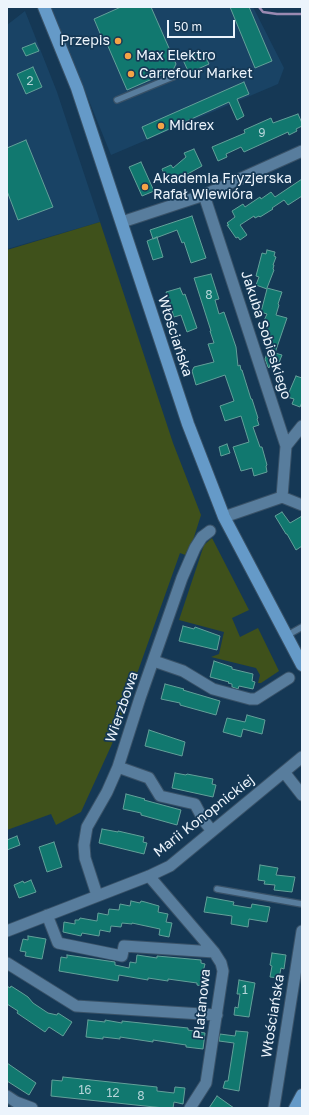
<!DOCTYPE html>
<meta charset="utf-8">
<style>
body{margin:0}
#map{position:relative;width:309px;height:1115px;overflow:hidden;background:#153855;font-family:"Golos Text",sans-serif}
canvas{display:block}
.frame{position:absolute;inset:0;border:8px solid #ecf4fc;pointer-events:none}
.scale{position:absolute;left:167px;top:20px;width:68px;height:18px;box-sizing:border-box;border:2px solid #ecf4fc;border-top:0;padding-left:5px;font-size:12px;line-height:14px;white-space:nowrap;color:#ecf4fc;-webkit-text-stroke:3px #153855;paint-order:stroke}
</style>
<div id="map">
<canvas width="309" height="1115"></canvas>
<div class="frame"></div>
<div class="scale">50 m</div>
</div>
<script>
const ctx = document.querySelector('canvas').getContext('2d');
ctx.lineJoin = 'round';
function paint(path, color) { ctx.fillStyle = color; ctx.fill(path, 'evenodd'); }
const shape = rows => new Path2D(rows.map(r => 'M' + r).join(''));
function strokePath(path, color, width, dash) { ctx.strokeStyle = color; ctx.lineWidth = width; ctx.lineCap = dash ? 'butt' : 'round'; ctx.setLineDash(dash || []); ctx.stroke(path); }
function label(font, color, halo, rows, align = 'center') {
  ctx.font = font + ' "Golos Text",sans-serif'; ctx.lineWidth = 3.5; ctx.setLineDash([]); ctx.textBaseline = 'middle'; ctx.strokeStyle = halo; ctx.fillStyle = color; for (const [text, x, y, turn = 0] of rows) {
    ctx.save(); ctx.translate(x, y); ctx.rotate((+turn || 0) * Math.PI / 180); ctx.textAlign = isNaN(turn) ? turn : align; if (halo) ctx.strokeText(text, 0, 0); ctx.fillText(text, 0, 0); ctx.restore();
  }
}
paint(shape([
 [51,7,253,7,284,68,278,84,111,155],
 [25,11,57,92,100,222,7,249,7,25]
]), '#194365');
paint(shape([
 [100,222,173,443,201,515,188,556,180,553,112,744,81,812,56,825,51,814,7,830,7,250],
 [212,538,249,610,232,618,240,637,258,628,279,671,261,683,258,683,260,675,256,668,211,657,219,654,224,632,179,620,204,545]
]), '#3f511b');
strokePath(shape([
 [259,7,263,12,277,14,302,14]
]), '#9a8ab2', 2.5);
const building = shape([
 [121,7,151,7,176,64,173,70,127,90,104,37,102,38,94,19,121,7],
 [230,7,249,7,272,61,255,68,230,7],
 [35,43,39,51,26,56,22,48,35,43],
 [203,51,209,64,189,73,183,60,203,51],
 [33,67,42,87,26,94,17,74,33,67],
 [244,82,249,94,237,99,244,116,237,120,229,102,147,139,142,127,244,82],
 [298,114,302,123,302,126,296,129,297,131,289,135,288,132,244,152,241,147,226,154,227,157,218,161,212,147,245,133,244,130,271,118,273,123,298,114],
 [26,140,53,207,18,220,7,191,7,148,26,140],
 [194,149,202,166,173,182,168,183,162,169,171,165,173,168,186,157,184,153,194,149],
 [141,162,154,191,142,196,129,167,141,162],
 [302,179,302,196,288,205,284,200,272,208,273,209,260,217,259,216,255,218,254,216,240,225,247,235,240,240,238,237,236,238,227,225,229,225,227,223,235,217,232,211,243,204,245,207,260,197,261,199,271,192,275,197,302,179],
 [192,216,206,258,191,263,184,242,182,243,177,230,153,239,150,230,192,216],
 [157,237,163,257,153,260,147,241,157,237],
 [267,250,275,252,274,256,276,257,273,265,274,265,273,269,274,270,267,288,282,292,278,304,279,305,276,315,287,318,275,353,282,355,278,365,271,362,269,368,268,367,265,359,272,340,265,338,268,327,262,325,267,314,261,312,267,289,256,285,259,277,256,276,262,253,266,254,267,250],
 [211,274,219,299,215,300,219,314,224,312,236,347,238,366,240,365,241,370,242,370,251,399,252,399,258,418,257,419,259,425,253,427,260,447,262,447,267,465,266,466,267,472,254,476,252,468,241,471,233,447,249,442,241,416,225,421,220,406,234,401,225,375,196,385,192,371,194,367,214,362,208,344,214,343,210,331,211,331,194,278,211,274],
 [180,288,183,295,185,294,197,328,187,332,181,315,174,317,166,292,180,288],
 [296,376,302,378,302,402,300,407,292,404,294,399,287,397,296,376],
 [227,444,230,453,221,456,219,447,227,444],
 [282,512,290,523,302,516,302,546,296,550,287,534,286,534,275,516,282,512],
 [183,626,194,629,195,627,220,636,217,650,179,641,183,626],
 [214,661,232,667,232,669,253,674,252,681,255,682,253,689,239,686,238,689,232,687,232,684,228,683,229,682,210,677,214,661],
 [165,684,184,689,183,690,220,701,216,715,180,705,180,703,161,699,165,684],
 [247,715,265,720,262,734,243,729,241,737,223,732,227,718,245,722,247,715],
 [149,730,185,742,182,756,145,746,149,730],
 [175,773,186,775,187,774,213,779,212,784,216,785,213,797,172,788,175,773],
 [126,794,145,799,144,800,181,810,177,825,141,815,141,813,123,809,126,794],
 [102,829,118,832,118,831,144,837,143,842,147,843,144,854,99,843,102,829],
 [17,836,20,845,7,850,7,840,17,836],
 [54,842,62,867,47,872,39,847,54,842],
 [260,865,278,868,276,875,295,877,292,892,274,890,275,885,264,884,265,881,258,880,260,865],
 [31,880,36,892,19,898,14,885,23,881,24,883,31,880],
 [207,897,234,902,233,905,251,908,252,904,270,907,267,922,249,919,248,927,231,924,232,916,204,912,207,897],
 [131,901,140,903,141,901,145,902,159,906,158,912,168,914,166,922,172,923,169,937,159,935,160,929,132,923,132,924,122,923,121,927,111,926,110,932,100,930,99,936,82,933,81,936,63,932,64,922,75,924,75,920,79,920,80,918,97,921,98,913,108,915,109,909,119,910,120,904,130,906,131,901],
 [28,936,46,939,42,959,25,956,26,952,20,951,23,939,28,940,28,936],
 [272,953,286,955,284,969,281,968,279,978,270,977,272,966,270,965,272,953],
 [67,955,115,962,115,965,129,968,130,962,136,963,137,955,157,958,157,956,201,960,201,963,205,964,203,972,209,973,207,987,197,985,197,983,168,979,168,981,148,978,148,980,119,975,118,981,59,971,61,957,67,958,67,955],
 [239,980,255,983,249,1017,234,1015,235,1007,238,1008,240,994,237,994,239,980],
 [7,986,10,988,11,986,22,993,28,997,33,1003,48,1013,57,1015,58,1013,72,1022,63,1036,49,1027,45,1032,17,1013,18,1011,7,1004,7,986],
 [88,1020,105,1022,105,1020,122,1023,122,1021,188,1028,188,1030,205,1033,203,1049,186,1047,186,1045,153,1040,153,1042,120,1037,120,1039,103,1037,103,1039,86,1037,88,1020],
 [236,1031,248,1032,239,1091,223,1088,225,1081,228,1081,234,1043,219,1041,220,1034,235,1036,236,1031],
 [7,1063,36,1083,29,1095,7,1081,7,1063],
 [63,1077,157,1087,157,1091,174,1093,175,1087,185,1088,183,1104,174,1102,173,1108,164,1108,51,1096,52,1080,62,1081,63,1077],
 [217,1096,234,1108,209,1108,217,1096]
]);
paint(building, '#11786f');
strokePath(building, '#63a099', 1);
const lane = shape([
 [117,100,180,74],
 [286,636,302,627],
 [217,889,302,904]
]);
const street = shape([
 [204,195,286,446,282,497,224,517],
 [122,222,204,195,302,151],
 [286,446,302,426],
 [282,497,302,505],
 [154,661,183,671,213,689,250,699,256,699,289,678],
 [118,767,149,778,160,796,195,804,204,821,212,831],
 [284,772,302,795],
 [149,876,214,952,221,963,223,971,206,1083,190,1108],
 [97,895,85,858,84,845,87,827,107,792,118,767,140,698,182,578,195,548,202,537,210,531],
 [47,915,58,943,122,956,124,946,214,952],
 [7,931,149,876,170,866,302,757],
 [7,963,76,1006,217,1015],
 [7,1096,16,1102,32,1108],
 [274,1107,302,931]
]);
const primary = shape([
 [44,7,77,88,188,424,224,517,302,665],
 [295,1108,302,1095]
]);
strokePath(lane, '#395268', 8);
strokePath(street, '#395268', 13);
strokePath(primary, '#395268', 14);
strokePath(lane, '#587d9d', 5.5);
strokePath(street, '#587d9d', 11);
strokePath(primary, '#659ac8', 12);
for (const [x, y, r, color] of [
 [118,41,4,"#f5a346"],
 [128,56,4,"#f5a346"],
 [131,74,4,"#f5a346"],
 [161,126,4,"#f5a346"],
 [145,187,4,"#f5a346"]
]) { const dot = new Path2D(); dot.arc(x, y, r, 0, 2 * Math.PI); ctx.fillStyle = color; ctx.fill(dot); strokePath(dot, '#153855', 1.5); }
label('12px', '#b5d5d9', null, [
 ["2",30,81],
 ["9",262,133],
 ["8",209,295],
 ["1",245,990],
 ["16",85,1090],
 ["12",113,1093],
 ["8",141,1096]
]);
label('14px', '#ecf4fc', '#153855', [
 ["Przepis",110,41,"right"],
 ["Max Elektro",136,56],
 ["Carrefour Market",139,74],
 ["Midrex",169,126],
 ["Akademia Fryzjerska",153,179],
 ["Rafał Wiewióra",153,195]
], 'left');
label('14px', '#ecf4fc', '#153855', [
 ["Jakuba Sobieskiego",266,335,72],
 ["Włościańska",175,336,72],
 ["Wierzbowa",122,707,-71],
 ["Marii Konopnickiej",204,816,-38],
 ["Platanowa",202,1004,-84],
 ["Włościańska",273,1016,-81]
]);
</script>
